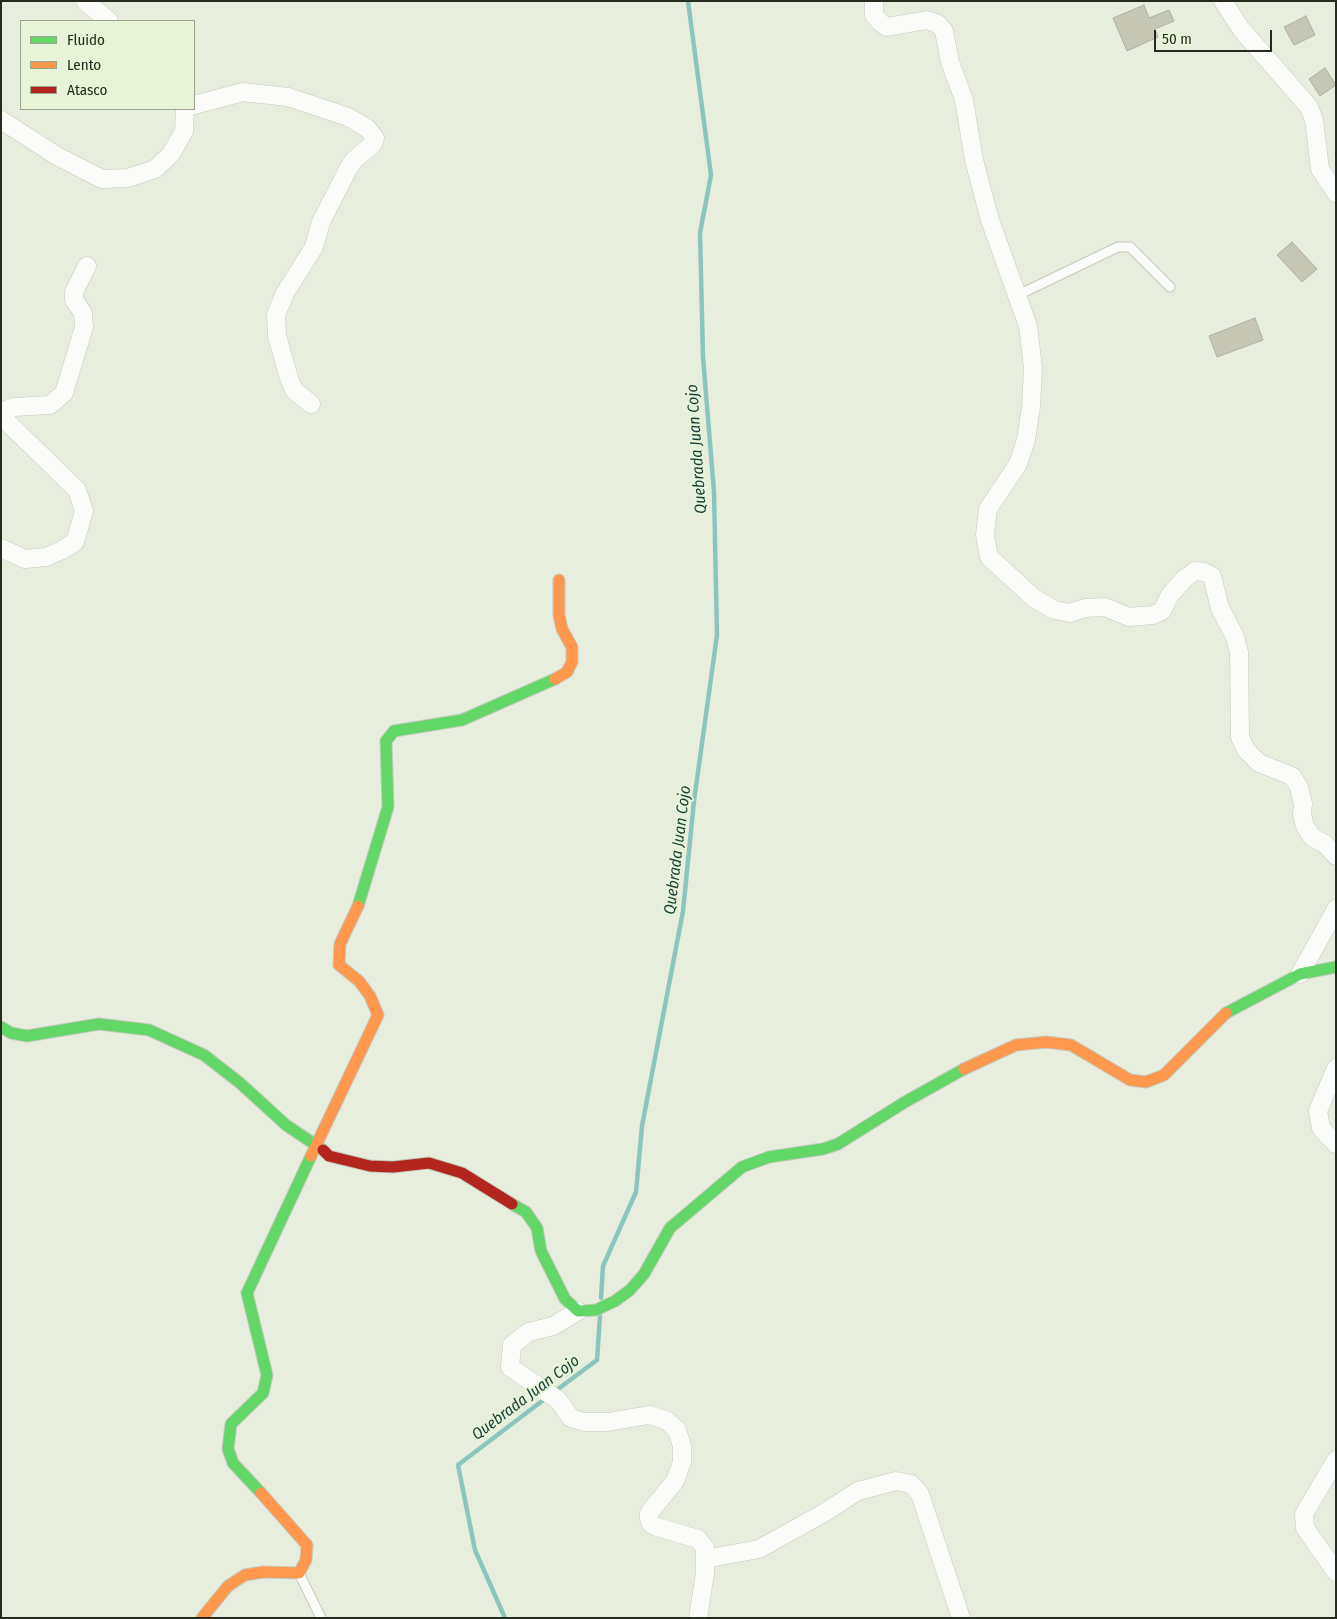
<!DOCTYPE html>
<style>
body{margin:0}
#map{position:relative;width:1337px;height:1619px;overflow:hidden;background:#e7eede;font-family:"Fira Sans Condensed",sans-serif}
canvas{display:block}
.frame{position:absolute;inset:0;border:2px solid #262b20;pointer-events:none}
.legend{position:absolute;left:20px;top:20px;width:175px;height:90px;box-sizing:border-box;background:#e8f4d8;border:1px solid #9aa48e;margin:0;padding:6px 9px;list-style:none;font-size:15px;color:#262b20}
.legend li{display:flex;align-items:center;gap:10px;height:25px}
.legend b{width:25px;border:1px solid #9aa48e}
.scale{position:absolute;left:1154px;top:30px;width:118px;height:22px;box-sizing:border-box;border:2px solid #262b20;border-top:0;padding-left:6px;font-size:15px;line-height:18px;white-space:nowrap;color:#262b20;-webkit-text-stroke:4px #e8f4d8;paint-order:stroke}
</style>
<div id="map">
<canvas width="1337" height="1619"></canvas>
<div class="frame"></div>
<ul class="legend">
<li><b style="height:6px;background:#63d668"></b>Fluido</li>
<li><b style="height:6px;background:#ff974d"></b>Lento</li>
<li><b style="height:6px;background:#b3261e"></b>Atasco</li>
</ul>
<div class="scale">50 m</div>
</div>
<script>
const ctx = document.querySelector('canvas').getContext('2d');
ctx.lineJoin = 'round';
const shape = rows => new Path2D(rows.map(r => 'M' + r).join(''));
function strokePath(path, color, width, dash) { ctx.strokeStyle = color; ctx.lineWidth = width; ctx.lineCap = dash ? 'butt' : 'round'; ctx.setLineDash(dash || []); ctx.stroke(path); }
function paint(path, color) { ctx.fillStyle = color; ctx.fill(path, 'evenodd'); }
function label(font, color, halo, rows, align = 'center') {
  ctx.font = font + ' "Fira Sans Condensed",sans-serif'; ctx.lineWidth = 4; ctx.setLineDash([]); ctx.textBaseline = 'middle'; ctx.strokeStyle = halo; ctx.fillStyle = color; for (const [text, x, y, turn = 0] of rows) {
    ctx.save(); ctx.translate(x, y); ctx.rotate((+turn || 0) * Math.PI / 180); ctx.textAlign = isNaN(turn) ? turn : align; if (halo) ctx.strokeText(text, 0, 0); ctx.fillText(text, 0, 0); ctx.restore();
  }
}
strokePath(shape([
 [601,1298,603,1266,636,1192,642,1126,683,911,694,801,717,635,714,492,703,357,700,233,711,175,688,1],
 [554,1392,597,1360,600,1316],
 [505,1618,475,1550,458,1465,546,1398]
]), '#8cc5be', 4.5);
const building = shape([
 [1144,5,1149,18,1169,10,1174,21,1155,29,1158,37,1127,51,1113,18,1144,5],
 [1306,16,1315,35,1294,45,1284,27,1306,16],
 [1325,68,1336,85,1320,96,1309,79,1325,68],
 [1292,242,1317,269,1302,282,1277,255,1292,242],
 [1255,318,1263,340,1217,357,1209,336,1255,318]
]);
paint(building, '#c6c6b4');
strokePath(building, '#aeafa4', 1);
const lane = shape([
 [1016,296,1118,247,1130,247,1170,287],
 [299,1573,321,1618]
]);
const street = shape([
 [85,1,109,21],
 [874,1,874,15,881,23,887,27,927,20,938,24,944,31,950,62,964,100,974,160,990,220,1028,326,1033,368,1031,407,1026,440,1018,464,988,509,985,535,989,557,1035,599,1055,610,1070,613,1085,608,1105,607,1129,617,1153,615,1162,611,1170,595,1184,579,1195,571,1204,572,1212,576,1220,608,1235,637,1239,652,1240,737,1246,750,1259,763,1292,776,1299,787,1303,804,1302,815,1305,826,1312,837,1325,844,1336,856],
 [1223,1,1241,29,1309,107,1314,120,1320,169,1336,193],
 [194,105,243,92,288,97,348,117,367,128,375,138,373,144,354,160,348,169,321,222,314,247,285,293,276,315,277,336,289,378,294,390,311,404],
 [1,120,57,156,102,179,128,178,155,169,171,154,184,131,185,109],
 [1,412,14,407,50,405,64,393,84,327,83,313,74,300,74,292,87,266],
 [1,416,77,490,84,511,75,542,62,550,46,557,25,559,1,548],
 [1300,974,1336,909],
 [1336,1068,1318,1111,1321,1128,1336,1144],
 [578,1311,553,1326,529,1332,512,1345,510,1367,558,1400,571,1418,584,1422,608,1422,649,1415,666,1420,677,1430,682,1446,682,1462,675,1481,649,1513,649,1518,651,1524,657,1527,698,1539,705,1548,705,1573,698,1618],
 [1336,1460,1304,1514,1305,1528,1336,1572],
 [705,1559,759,1549,822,1514,858,1491,896,1481,911,1484,920,1494,961,1618]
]);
const fast = shape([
 [358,906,388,807,386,741,394,731,462,720,555,679],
 [1226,1013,1300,974,1336,967],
 [1,1027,11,1033,27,1036,99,1024,149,1030,204,1055,240,1083,286,1125,323,1150],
 [512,1204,526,1212,537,1228,541,1251,565,1299,578,1311,596,1310,615,1301,630,1290,644,1274,670,1228,742,1167,769,1157,823,1149,838,1144,905,1102,964,1069],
 [261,1493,233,1463,228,1449,231,1424,263,1393,267,1375,247,1293,311,1156]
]);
const slow = shape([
 [555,679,567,672,572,662,572,647,562,629,559,615,559,580],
 [964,1069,1016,1045,1046,1042,1071,1045,1130,1080,1146,1082,1164,1075,1226,1013],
 [311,1156,378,1015,370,996,359,981,339,965,340,944,358,906],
 [202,1618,228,1586,245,1575,263,1572,299,1573,306,1560,307,1545,261,1493]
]);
const jam = shape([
 [323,1150,329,1156,370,1166,393,1167,429,1163,462,1173,512,1204]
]);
strokePath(lane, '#c5cabd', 11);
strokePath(street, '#c5cabd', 19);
strokePath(fast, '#c5cabd', 13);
strokePath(slow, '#c5cabd', 13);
strokePath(jam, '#c5cabd', 13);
strokePath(lane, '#fbfcfa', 9);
strokePath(street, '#fbfcfa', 18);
strokePath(fast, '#63d668', 11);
strokePath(slow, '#ff974d', 11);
strokePath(jam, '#b3261e', 11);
label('italic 16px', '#163d3c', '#e8f4d8', [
 ["Quebrada Juan Cojo",697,449,-94],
 ["Quebrada Juan Cojo",678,850,-83],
 ["Quebrada Juan Cojo",526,1398,-37]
]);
</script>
